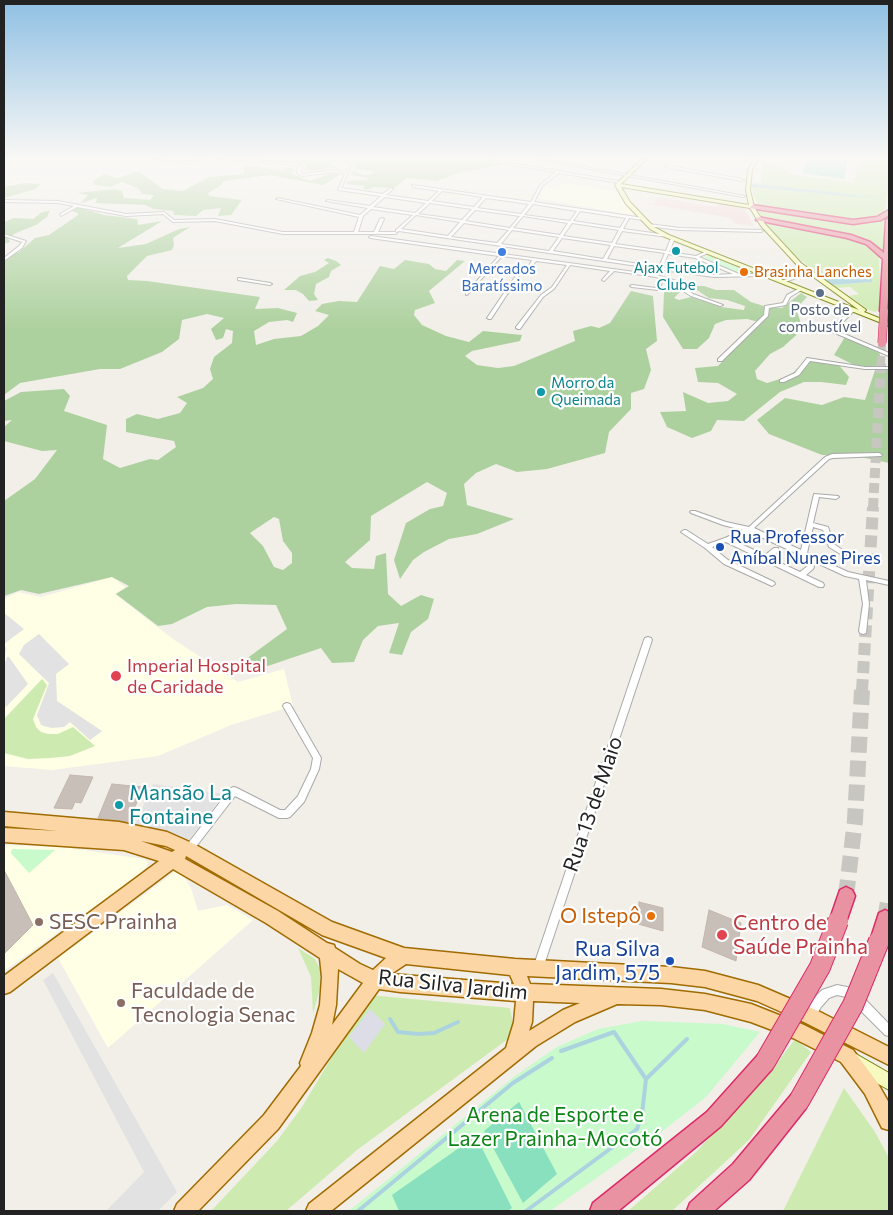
<!DOCTYPE html>
<meta charset="utf-8">
<style>
body{margin:0}
#map{position:relative;width:893px;height:1215px;overflow:hidden;background:#f2efe9;font-family:Commissioner,sans-serif}
canvas{display:block}
.frame{position:absolute;inset:0;border:5px solid #222;pointer-events:none}
</style>
<div id="map">
<canvas width="893" height="1215"></canvas>
<div class="frame"></div>
</div>
<script>
const ctx = document.querySelector('canvas').getContext('2d');
ctx.lineJoin = 'round';
function paint(path, color) { ctx.fillStyle = color; ctx.fill(path, 'evenodd'); }
const shape = rows => new Path2D(rows.map(r => 'M' + r).join(''));
function strokePath(path, color, width, dash) { ctx.strokeStyle = color; ctx.lineWidth = width; ctx.lineCap = dash ? 'butt' : 'round'; ctx.setLineDash(dash || []); ctx.stroke(path); }
function label(font, color, halo, rows, align = 'center') {
  ctx.font = font + ' Commissioner,sans-serif'; ctx.lineWidth = 4.5; ctx.setLineDash([]); ctx.textBaseline = 'middle'; ctx.strokeStyle = halo; ctx.fillStyle = color; for (const [text, x, y, turn = 0] of rows) {
    ctx.save(); ctx.translate(x, y); ctx.rotate((+turn || 0) * Math.PI / 180); ctx.textAlign = isNaN(turn) ? turn : align; if (halo) ctx.strokeText(text, 0, 0); ctx.fillText(text, 0, 0); ctx.restore();
  }
}
paint(shape([
 [656,197,716,207,719,202,743,206,754,226,735,224,730,218,637,202,655,204]
]), '#f2dad9');
paint(shape([
 [566,183,616,191,635,216,538,198,545,187,556,188],
 [112,577,125,587,115,594,173,639,238,682,284,669,293,706,231,725,158,756,52,770,4,766,4,660,7,648,4,646,4,599,18,592,41,597],
 [4,845,62,847,144,859,148,863,143,872,4,971],
 [179,869,191,888,198,911,227,905,253,920,108,1048,58,958]
]), '#ffffe5');
paint(shape([
 [861,159,889,159,889,184,885,209,883,214,877,218,850,221,759,207,753,194,752,183,761,183,763,161,784,169,789,174,853,183],
 [758,209,848,223,872,223,885,218,883,252,874,245,852,235,762,218],
 [770,223,855,239,870,245,878,253,879,258,881,309,875,312,869,310,849,296,859,294,850,287,836,288,832,285,871,282,854,274,820,276,779,242,766,225],
 [42,679,47,685,33,719,36,727,41,732,48,734,58,734,73,727,95,746,70,756,51,758,28,759,4,753,4,719],
 [298,948,315,959,321,971,320,988,313,1014,311,977],
 [369,995,510,1008,513,1024,512,1036,357,1150,286,1211,211,1211,277,1141,302,1107],
 [795,1039,811,1052,749,1140,672,1211,628,1211,696,1152,772,1070],
 [844,1088,875,1132,889,1158,889,1211,783,1211]
]), '#cdebb0');
paint(shape([
 [263,159,493,159,490,162,507,164,461,172,437,181,407,178,394,188,375,187,367,190,363,188,365,186,346,184,348,181,366,180,368,178,351,175,352,171,364,175,373,174,372,171,354,169,355,161,331,162,330,165,338,167,311,171,306,170,306,165,303,164,267,162],
 [245,165,283,171,288,167,294,169,292,174,310,181,330,174,341,174,323,185,269,175,224,181,220,186,208,193,209,196,242,200,231,215,218,216,221,208,203,210,196,216,174,215,173,211,154,209,145,205,96,203,97,198,81,203,88,195,77,193,114,189,122,191,124,198,150,200,154,195,142,194,138,188,122,182,110,187,95,185,93,181,104,174,118,178,138,171,163,189,183,191,209,177,243,174],
 [25,183,40,184,36,189,4,198,4,187],
 [76,207,104,215,137,219,138,225,162,221,118,248,146,244,179,229,190,227,173,238,174,245,172,250,147,256,127,276,128,280,147,281,260,297,255,309,278,308,297,313,293,322,287,320,269,322,254,331,256,345,274,339,301,336,318,326,329,315,315,311,322,304,339,301,357,302,380,266,394,269,405,260,429,264,435,269,446,271,457,260,465,261,429,291,435,303,415,310,414,315,422,325,446,336,469,342,483,331,522,335,520,341,472,351,465,356,477,365,498,368,514,366,575,341,573,331,591,326,599,328,610,323,631,291,653,296,657,341,646,349,651,370,644,389,631,393,631,409,609,432,605,453,547,469,517,472,496,464,476,473,464,484,467,505,514,519,477,534,449,539,424,552,413,560,400,579,394,560,406,523,430,509,443,506,447,493,427,482,371,516,370,540,345,562,352,568,374,569,376,556,386,553,388,594,401,606,421,595,434,599,428,619,411,632,402,655,389,653,399,623,378,626,363,640,354,662,332,663,321,648,253,671,231,670,287,629,276,605,236,604,207,607,172,624,158,626,116,594,129,586,112,577,39,594,21,590,4,596,4,501,35,479,57,450,42,451,4,441,4,427,12,420,4,421,4,401,21,392,64,389,70,396,64,411,107,425,103,459,120,468,150,459,158,460,176,447,174,441,126,432,126,419,137,414,158,419,180,413,187,403,177,397,203,388,213,379,210,369,214,357,232,343,233,331,226,329,223,338,216,340,211,329,224,318,207,314,182,320,179,339,162,352,120,369,100,369,20,383,4,395,4,259,19,252,35,238,49,235,78,215,78,213,72,211],
 [274,517,279,519,283,541,292,553,292,563,283,570,274,567,263,546,250,533],
 [50,211,47,217,36,225,16,233,8,238,10,242,4,244,4,222,14,218,33,219,42,212],
 [328,258,336,261,341,265,331,271,329,277,316,284,314,294,318,300,309,301,303,294,296,290,284,290,300,276,315,272,329,263,324,260],
 [691,286,704,286,716,290,734,290,751,302,767,307,782,308,801,293,807,297,796,309,803,329,783,347,770,354,755,371,757,379,767,383,790,376,805,361,823,362,837,363,849,377,846,385,821,382,804,382,780,392,744,421,717,420,711,431,692,438,667,427,660,412,686,411,683,392,708,403,728,401,737,394,718,383,698,382,695,368,718,366,759,322,747,319,726,320,715,324,709,338,697,349,683,349,663,317,664,292,674,290,681,291,674,298,679,300,691,297,721,307,744,310,745,306,727,300,709,298],
 [845,337,879,353,889,372,889,463,856,456,822,455,769,434,757,420,785,398,822,405,844,397,865,400,875,370,856,366,834,355]
]), '#add19e');
paint(shape([
 [709,255,719,260,755,274,740,275,701,258],
 [12,849,55,850,29,873,11,853],
 [642,1021,723,1024,760,1032,706,1097,660,1133,550,1211,349,1211,515,1076,557,1047,598,1029]
]), '#c8facc');
paint(shape([
 [807,159,851,159,851,162,847,162,844,179,802,173],
 [519,1102,557,1174,523,1203,484,1131],
 [476,1136,512,1208,508,1211,399,1211,392,1195]
]), '#88e0be');
paint(shape([
 [4,613,24,629,4,644],
 [39,634,69,664,56,674,57,701,102,731,90,740,70,722,64,727,51,728,41,725,37,715,49,683,19,654,24,645],
 [7,657,9,657,28,684,7,706,4,707,4,666],
 [153,784,224,794,189,840,135,825],
 [53,973,177,1192,158,1211,106,1211,144,1172,43,980]
]), '#e2e2e2');
paint(shape([
 [370,1009,385,1024,364,1053,349,1037]
]), '#dddde8');
paint(shape([
 [752,184,833,192,879,199,752,187],
 [854,274,872,276,872,282,831,285,822,278]
]), '#aad3df');
strokePath(shape([
 [390,1019,398,1032,418,1034,434,1033,458,1022],
 [561,1051,614,1032,646,1079,687,1039],
 [358,1211,513,1083,552,1058],
 [526,1211,637,1129,642,1114,646,1079]
]), '#aad3df', 4);
const building = shape([
 [70,775,93,777,81,803,75,802,72,809,54,808,70,775],
 [112,784,143,787,129,822,98,818,112,784],
 [4,870,33,925,4,954,4,870],
 [639,902,663,908,663,931,638,924,639,902],
 [709,910,741,923,736,961,702,947,709,910]
]);
paint(building, '#c7bfb8');
strokePath(building, '#c4b6ab', 1);
strokePath(shape([
 [881,364,882,343]
]), '#c8c6c1', 8, [8, 4]);
strokePath(shape([
 [873,508,881,363]
]), '#c8c6c1', 10, [10, 5]);
strokePath(shape([
 [862,691,873,507]
]), '#c8c6c1', 12, [12, 6]);
strokePath(shape([
 [846,896,855,820,862,690],
 [885,919,889,896]
]), '#c8c6c1', 16, [16, 8]);
const street = shape([
 [152,159,189,162,202,159,207,159,189,164,152,159],
 [218,159,235,159,296,163,302,166,301,173,303,174,335,170,346,173,352,162,353,163,341,188,383,194,391,188,393,189,386,195,428,201,439,191,413,187,412,185,531,202,540,185,556,172,492,162,493,160,618,181,619,183,559,173,542,186,534,202,644,218,643,220,629,218,623,229,667,235,669,236,668,237,622,231,615,244,666,251,671,238,673,237,675,238,669,252,696,256,707,251,708,251,708,253,699,257,739,274,763,274,765,275,763,276,714,277,662,270,659,272,657,271,658,269,399,231,397,232,396,232,396,230,413,215,371,209,363,216,358,232,374,232,380,219,382,218,384,219,378,232,395,232,397,233,396,234,283,234,215,221,173,222,163,214,126,216,77,207,61,216,60,214,74,206,58,203,4,202,4,200,58,201,126,214,164,212,174,220,215,219,283,232,354,232,359,217,276,199,278,198,360,215,368,208,326,201,328,200,370,206,381,196,338,190,345,174,335,172,302,176,297,173,298,166,295,165,218,159],
 [442,191,483,197,474,207,432,201,442,191],
 [385,197,426,203,415,213,373,207,385,197],
 [486,198,529,204,521,214,477,208,486,198],
 [430,203,472,209,462,220,418,214,430,203],
 [533,204,577,211,570,221,524,215,533,204],
 [475,210,520,216,510,228,465,221,475,210],
 [580,211,626,218,620,228,573,221,580,211],
 [416,215,460,222,448,236,401,229,416,215],
 [523,216,568,223,560,235,513,228,523,216],
 [464,223,509,230,497,243,451,237,464,223],
 [572,223,619,230,612,243,563,236,572,223],
 [512,230,559,237,549,251,501,244,512,230],
 [562,238,611,245,603,259,553,251,562,238],
 [614,246,665,253,659,267,607,259,614,246],
 [668,254,695,258,733,274,714,275,663,267,668,254],
 [535,159,542,159,745,196,743,197,535,159],
 [743,159,749,159,750,160,749,161,743,159],
 [666,165,742,179,744,180,742,181,665,167,666,165],
 [648,224,680,228,761,230,763,231,761,232,680,230,647,226,648,224],
 [4,234,26,241,22,248,4,261,4,258,19,246,22,242,4,236,4,234],
 [371,236,657,275,679,282,682,286,693,294,723,305,720,306,691,296,680,289,658,290,632,287,630,286,632,285,656,288,659,278,656,277,614,271,604,281,602,280,610,271,570,265,554,289,543,297,520,329,518,329,516,328,516,327,541,295,552,287,567,265,536,261,531,268,521,273,491,319,489,319,487,318,519,271,529,266,532,260,502,256,467,295,466,295,466,293,499,256,370,238,369,237,371,236],
 [663,279,677,284,678,286,677,287,660,288,663,279],
 [805,273,808,274,782,283,779,282,805,273],
 [239,278,270,283,272,284,270,285,238,280,238,278,239,278],
 [800,288,803,289,790,297,786,305,769,308,768,316,722,361,718,361,718,359,764,315,765,306,783,303,787,295,800,288],
 [851,309,855,310,835,330,889,353,889,356,830,331,830,329,851,309],
 [807,358,865,367,889,367,889,369,865,369,810,361,799,375,784,382,780,382,780,380,795,373,807,358],
 [879,453,882,455,881,456,833,458,829,459,754,528,801,550,814,494,838,496,839,497,836,499,819,497,813,523,828,527,834,544,847,553,846,555,842,555,829,547,823,530,813,527,807,553,848,572,889,581,889,585,866,580,869,604,866,633,863,634,860,633,859,631,863,604,859,579,845,576,750,532,732,540,765,555,774,548,778,548,779,550,778,552,770,558,800,572,809,565,813,565,814,567,813,569,806,575,823,583,824,585,823,587,819,587,726,542,712,547,728,560,774,582,775,584,772,586,724,564,705,548,681,532,684,530,686,530,708,544,725,538,743,530,723,525,691,513,690,512,691,511,695,511,726,522,749,527,825,457,832,454,879,453],
 [648,637,651,638,652,640,543,968,542,972,538,973,534,972,533,968,644,640,645,638,648,637],
 [287,703,290,704,321,758,319,769,304,802,290,817,287,818,279,818,235,796,192,852,189,853,186,852,185,849,186,846,231,788,234,787,237,788,280,810,285,810,298,796,311,769,313,758,283,706,284,704,287,703],
 [837,985,852,988,860,994,889,1024,889,1036,885,1035,852,1002,846,997,837,995,829,998,821,1007,814,1019,810,1020,806,1019,805,1015,813,999,822,990,837,985]
]);
const secondary = shape([
 [642,159,647,159,621,184,749,205,746,190,748,170,754,159,758,159,752,170,750,190,754,207,765,224,801,263,865,309,866,310,864,312,889,322,889,326,665,237,650,229,626,204,615,185,642,159],
 [621,187,750,208,761,226,797,265,859,310,669,235,654,227,630,202,621,187],
 [856,1054,889,1073,889,1090,850,1068,848,1062,850,1056,856,1054]
]);
const primary = shape([
 [4,812,119,822,167,832,194,844,332,922,404,948,515,959,671,967,705,971,758,985,816,1010,889,1047,889,1065,804,1022,757,1001,705,987,671,983,527,976,530,984,661,989,705,994,751,1004,804,1025,853,1050,877,1082,889,1103,889,1130,882,1128,865,1094,841,1062,793,1038,751,1022,705,1010,661,1005,617,1004,575,1022,536,1046,331,1211,306,1211,309,1204,506,1048,514,1022,516,1001,400,992,379,989,278,1129,198,1211,174,1211,177,1204,264,1115,301,1066,300,1063,312,1033,320,1005,322,977,320,958,266,923,173,869,10,992,4,994,4,976,159,861,124,850,4,842,4,828,58,831,4,826,4,812],
 [141,841,166,846,175,850,172,852,141,841],
 [186,856,322,935,386,958,373,970,360,964,335,948,334,945,327,943,278,911,185,859,186,856],
 [406,964,510,975,514,984,391,974,406,964],
 [338,969,363,983,332,1025,336,1005,338,969],
 [533,1001,580,1003,563,1010,529,1031,532,1022,533,1001]
]);
const highway = shape([
 [752,205,853,220,877,217,889,210,889,215,881,220,853,224,750,208,752,205],
 [758,217,851,235,870,242,884,253,886,220,889,218,889,282,887,313,880,311,883,259,866,244,847,238,756,220,758,217],
 [846,887,852,890,855,896,845,925,839,928,833,925,830,919,840,890,846,887],
 [885,910,889,912,889,936,885,947,879,950,873,947,870,941,879,913,885,910],
 [765,1052,772,1055,775,1062,772,1069,721,1126,618,1211,590,1211,593,1203,707,1112,758,1055,765,1052],
 [799,1091,806,1094,809,1101,806,1108,749,1180,714,1211,687,1211,690,1203,733,1164,792,1094,799,1091]
]);
strokePath(street, '#a9a9a9', 2);
strokePath(secondary, '#707d05', 2);
strokePath(primary, '#a06b00', 3);
strokePath(highway, '#dc2a67', 3);
paint(street, '#fff');
paint(secondary, '#f7fabf');
paint(primary, '#fcd6a4');
paint(highway, '#e892a2');
const highwayBridgeFar2 = shape([
 [882,343,884,311]
]);
const highwayBridgeFar1 = shape([
 [838,922,839,919]
]);
const highwayBridge = shape([
 [765,1062,820,967,838,921],
 [799,1101,853,1005,879,941]
]);
strokePath(highwayBridgeFar2, '#dc2a67', 9, []);
strokePath(highwayBridgeFar1, '#dc2a67', 18, []);
strokePath(highwayBridge, '#dc2a67', 22, []);
strokePath(highwayBridgeFar2, '#e892a2', 8);
strokePath(highwayBridgeFar1, '#e892a2', 16);
strokePath(highwayBridge, '#e892a2', 20);
const sky = ctx.createLinearGradient(0, 0, 0, 329);
sky.addColorStop(0, '#8fc0e4');
sky.addColorStop(0.48, '#f9f8f5');
sky.addColorStop(1, '#f9f8f500');
ctx.fillStyle = sky;
ctx.fillRect(0, 0, 893, 329);
for (const [x, y, r, color] of [
 [676,251,5,"#0f9aa8"],
 [502,252,5,"#3f7fe0"],
 [744,272,5,"#e8710a"],
 [820,293,5,"#5c6f8a"],
 [541,392,5,"#0f9aa8"],
 [720,547,5,"#1a4fb4"],
 [116,676,6,"#e0444e"],
 [119,805,5,"#0f9aa8"],
 [651,916,5,"#e8710a"],
 [39,922,5,"#8d6e63"],
 [722,935,6,"#e0444e"],
 [670,961,5,"#1a4fb4"],
 [121,1003,5,"#8d6e63"]
]) { const dot = new Path2D(); dot.arc(x, y, r, 0, 2 * Math.PI); ctx.fillStyle = color; ctx.fill(dot); strokePath(dot, '#fff', 2); }
label('15px', '#0d838f', '#fff', [
 ["Ajax Futebol",676,268],
 ["Clube",676,285],
 ["Morro da",551,383,"left"],
 ["Queimada",551,400,"left"]
]);
label('15px', '#366cbe', '#fff', [
 ["Mercados",502,269],
 ["Baratíssimo",502,286]
]);
label('15px', '#c56008', '#fff', [
 ["Brasinha Lanches",754,272]
], 'left');
label('15px', '#4e5e75', '#fff', [
 ["Posto de",820,310],
 ["combustível",820,327]
]);
label('18px', '#164399', '#fff', [
 ["Rua Professor",730,537],
 ["Aníbal Nunes Pires",730,558]
], 'left');
label('18px', '#be3a42', '#fff', [
 ["Imperial Hospital",127,666],
 ["de Caridade",127,687]
], 'left');
label('21px', '#0d838f', '#fff', [
 ["Mansão La",129,793],
 ["Fontaine",129,817]
], 'left');
label('21px', '#222', '#fff', [
 ["Rua 13 de Maio",593,804,-71],
 ["Rua Silva Jardim",453,985,6]
]);
label('21px', '#c56008', '#fff', [
 ["O Istepô",641,916]
], 'right');
label('21px', '#785e54', '#fff', [
 ["SESC Prainha",49,922],
 ["Faculdade de",131,991],
 ["Tecnologia Senac",131,1015]
], 'left');
label('21px', '#be3a42', '#fff', [
 ["Centro de",733,923],
 ["Saúde Prainha",733,947]
], 'left');
label('21px', '#164399', '#fff', [
 ["Rua Silva",660,949],
 ["Jardim, 575",660,973]
], 'right');
label('21px', '#0c8416', '#fff', [
 ["Arena de Esporte e",555,1115],
 ["Lazer Prainha-Mocotó",555,1139]
]);
</script>
